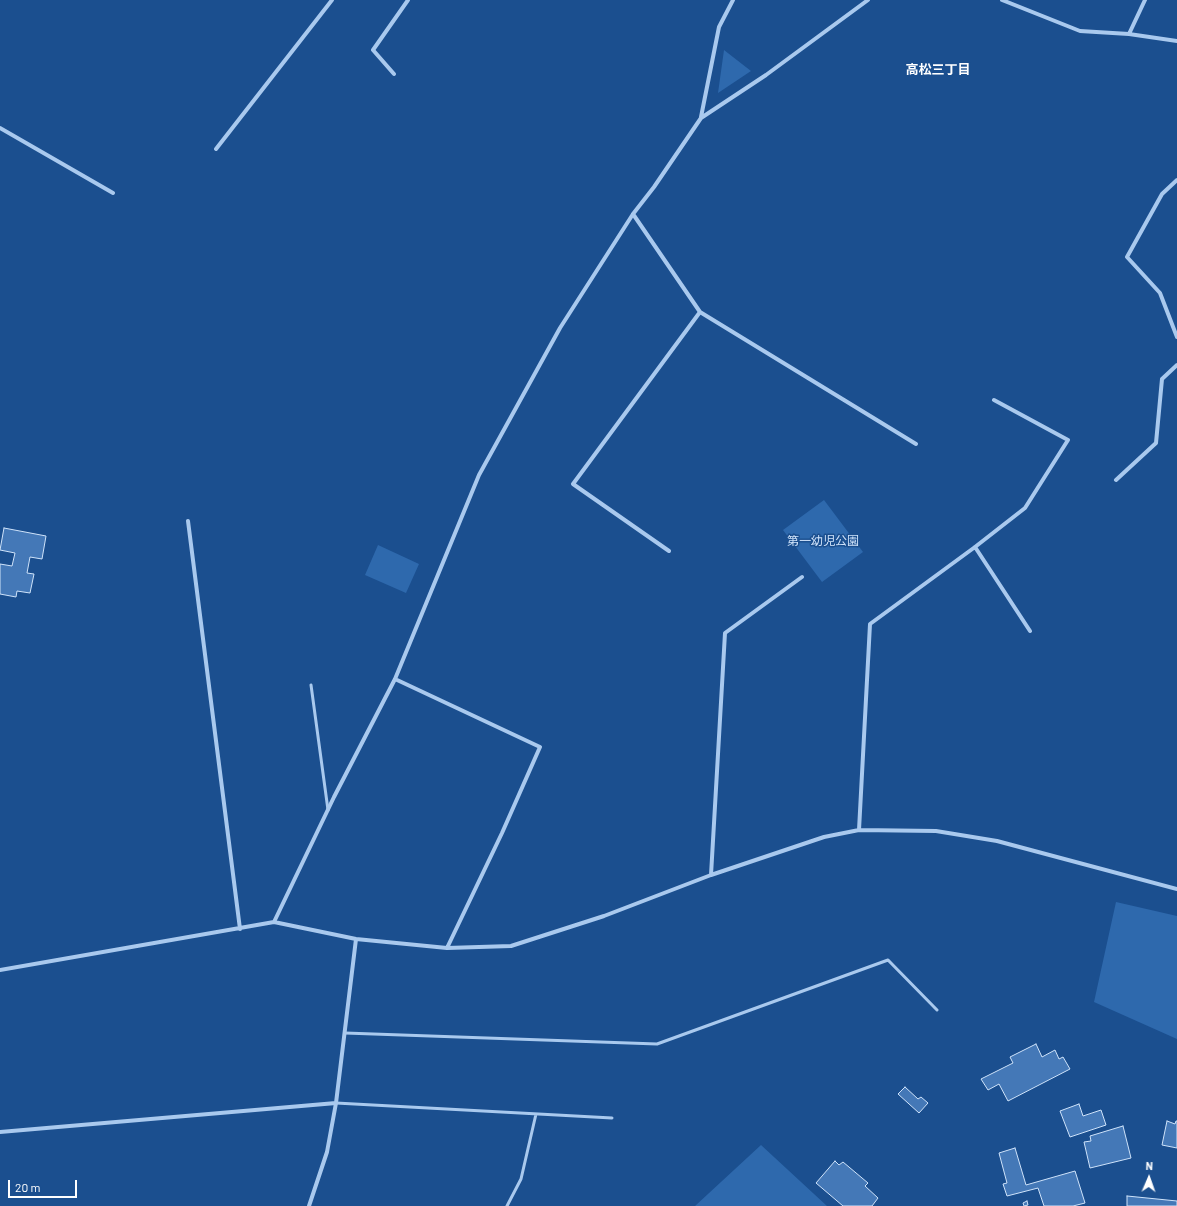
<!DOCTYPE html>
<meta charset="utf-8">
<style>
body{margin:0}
#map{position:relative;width:1177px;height:1206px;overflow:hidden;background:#1b4f8f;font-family:Barlow,sans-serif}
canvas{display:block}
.north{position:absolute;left:1129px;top:1158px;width:40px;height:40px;-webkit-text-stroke:3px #1b4f8f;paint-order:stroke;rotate:2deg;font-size:11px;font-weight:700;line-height:16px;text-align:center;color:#fff}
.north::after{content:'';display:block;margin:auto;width:14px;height:18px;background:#fff;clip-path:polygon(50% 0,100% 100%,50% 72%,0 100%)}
.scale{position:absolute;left:8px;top:1180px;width:69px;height:18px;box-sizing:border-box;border:2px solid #fff;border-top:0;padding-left:5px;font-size:12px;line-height:14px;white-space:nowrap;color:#fff;-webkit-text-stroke:3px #1b4f8f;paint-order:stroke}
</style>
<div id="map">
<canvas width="1177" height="1206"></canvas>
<div class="north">N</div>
<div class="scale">20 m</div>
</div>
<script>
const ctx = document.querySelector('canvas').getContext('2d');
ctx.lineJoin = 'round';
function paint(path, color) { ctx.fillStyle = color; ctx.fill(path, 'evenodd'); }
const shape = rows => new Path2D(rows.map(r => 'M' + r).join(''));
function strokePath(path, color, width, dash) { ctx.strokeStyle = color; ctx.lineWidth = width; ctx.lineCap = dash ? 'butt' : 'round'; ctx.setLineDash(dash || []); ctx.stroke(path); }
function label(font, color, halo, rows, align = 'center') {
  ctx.font = font + ' Barlow,"Noto Sans JP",sans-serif'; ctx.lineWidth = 3; ctx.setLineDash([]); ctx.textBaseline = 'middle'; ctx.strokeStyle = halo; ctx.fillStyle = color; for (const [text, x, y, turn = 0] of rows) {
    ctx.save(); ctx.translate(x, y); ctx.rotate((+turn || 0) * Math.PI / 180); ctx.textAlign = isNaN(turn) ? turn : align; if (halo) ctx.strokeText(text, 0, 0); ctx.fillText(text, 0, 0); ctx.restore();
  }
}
paint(shape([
 [724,50,751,71,718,93],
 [824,500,863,552,822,582,783,530],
 [378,545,419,564,406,593,365,575],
 [1116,902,1177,916,1177,1039,1094,1002],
 [761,1145,827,1206,695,1206]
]), '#2e69ad');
const building = shape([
 [4,528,46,536,42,559,30,557,27,573,34,574,30,593,17,591,16,597,0,594,0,564,12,566,15,553,0,550,4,528],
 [1036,1044,1042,1057,1055,1050,1059,1059,1063,1057,1070,1069,1008,1101,999,1084,988,1090,981,1079,1013,1063,1010,1057,1036,1044],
 [905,1087,918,1099,921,1097,928,1103,919,1113,898,1094,905,1087],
 [1079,1104,1083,1116,1101,1110,1106,1125,1070,1137,1060,1111,1079,1104],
 [1167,1121,1175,1124,1176,1121,1177,1121,1177,1148,1162,1145,1167,1121],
 [1123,1126,1131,1158,1090,1168,1084,1142,1091,1141,1090,1136,1123,1126],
 [1015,1148,1026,1185,1075,1171,1085,1203,1073,1206,1044,1206,1038,1188,1007,1196,1003,1184,1007,1183,999,1153,1015,1148],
 [835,1161,839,1165,843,1162,868,1183,865,1186,878,1198,872,1206,843,1206,816,1183,835,1161],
 [1127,1196,1177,1201,1177,1206,1127,1206,1127,1196],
 [1027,1201,1028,1205,1024,1206,1023,1203,1027,1201]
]);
paint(building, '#4478b7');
strokePath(building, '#cfe3fa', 1);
strokePath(shape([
 [311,685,328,810],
 [345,1033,657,1044,888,960,937,1010],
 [336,1103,612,1118],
 [507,1206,521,1179,536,1114]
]), '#a9c9ee', 3);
strokePath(shape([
 [1002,0,1080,31,1129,34,1145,0],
 [1129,34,1177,41],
 [394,74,373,50,408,0],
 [701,117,719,27,733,0],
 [0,128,113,193],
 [216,149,332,0],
 [1177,180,1162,194,1127,257,1160,293,1177,337],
 [633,214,700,312,916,444],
 [1116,480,1156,443,1162,379,1177,365],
 [188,521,240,929],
 [975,547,1030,631],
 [669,551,573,484,700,312],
 [395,679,540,747,502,833,447,948],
 [859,830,870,624,975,547,1025,508,1068,440,994,400],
 [711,875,725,633,802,577],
 [274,922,334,797,395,679,479,475,560,328,633,214,654,187,701,118,766,75,868,0],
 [0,970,274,922,356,939,447,948,511,946,604,916,711,875,824,837,859,830,936,831,997,841,1177,889],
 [0,1132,336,1103],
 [309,1206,327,1152,336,1103,356,939]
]), '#a9c9ee', 4);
label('12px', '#cfe3fa', '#1b4f8f', [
 ["第一幼児公園",823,541]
]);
label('bold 13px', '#fff', '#1b4f8f', [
 ["高松三丁目",938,70]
]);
</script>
